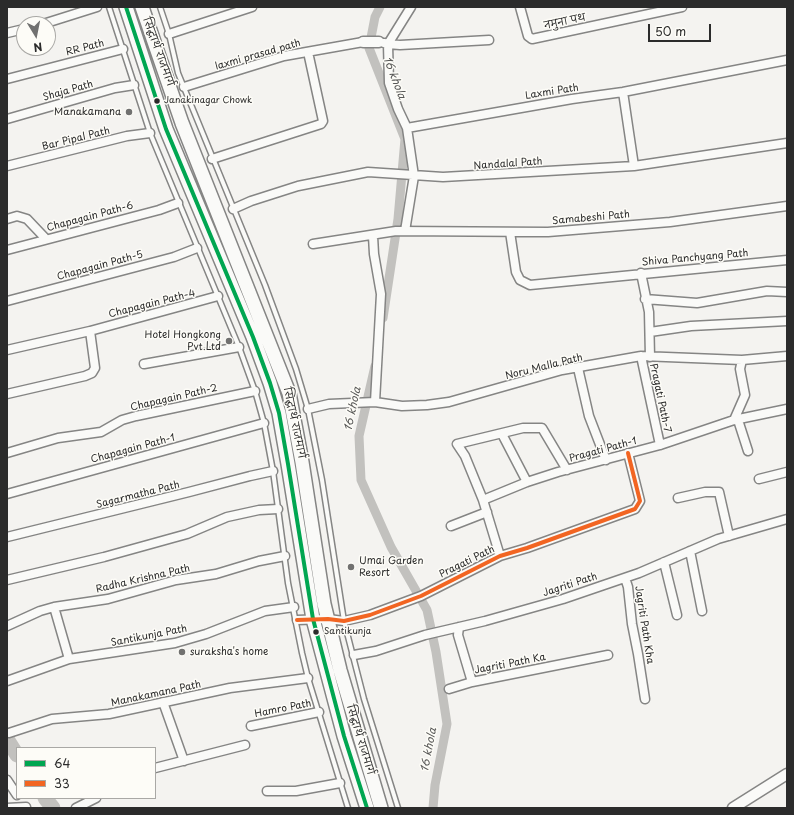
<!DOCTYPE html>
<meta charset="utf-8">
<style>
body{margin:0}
#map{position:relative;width:794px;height:815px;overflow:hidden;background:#f4f3f0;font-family:"Playpen Sans",sans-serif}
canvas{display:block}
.frame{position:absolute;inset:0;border:8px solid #2b2b2b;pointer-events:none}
.legend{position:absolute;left:16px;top:747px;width:140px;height:52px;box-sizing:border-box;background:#fdfcf7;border:1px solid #a9a8a5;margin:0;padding:5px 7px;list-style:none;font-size:12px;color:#2b2b2b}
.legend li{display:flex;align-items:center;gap:8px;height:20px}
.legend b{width:20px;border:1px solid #a9a8a5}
.north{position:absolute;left:16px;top:16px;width:40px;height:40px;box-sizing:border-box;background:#fdfcf7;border:1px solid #a9a8a5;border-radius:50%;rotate:170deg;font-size:11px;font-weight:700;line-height:16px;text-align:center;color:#2b2b2b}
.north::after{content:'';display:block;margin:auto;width:14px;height:18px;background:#717170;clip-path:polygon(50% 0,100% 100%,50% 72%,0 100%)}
.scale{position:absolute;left:648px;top:24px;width:63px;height:18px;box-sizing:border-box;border:2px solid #2b2b2b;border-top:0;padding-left:5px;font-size:12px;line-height:14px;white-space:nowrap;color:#2b2b2b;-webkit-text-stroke:3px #fdfcf7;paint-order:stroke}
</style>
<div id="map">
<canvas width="794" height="815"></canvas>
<div class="frame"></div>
<ul class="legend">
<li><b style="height:5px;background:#00a651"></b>64</li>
<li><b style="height:5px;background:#f26522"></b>33</li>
</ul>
<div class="north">N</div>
<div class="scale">50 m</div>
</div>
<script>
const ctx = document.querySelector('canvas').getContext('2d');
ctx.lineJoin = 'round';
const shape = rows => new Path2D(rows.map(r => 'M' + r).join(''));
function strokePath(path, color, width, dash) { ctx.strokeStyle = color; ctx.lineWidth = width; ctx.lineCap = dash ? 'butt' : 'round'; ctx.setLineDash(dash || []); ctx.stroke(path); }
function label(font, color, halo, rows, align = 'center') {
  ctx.font = font + ' "Playpen Sans","Playpen Sans Deva",sans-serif'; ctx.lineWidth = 3; ctx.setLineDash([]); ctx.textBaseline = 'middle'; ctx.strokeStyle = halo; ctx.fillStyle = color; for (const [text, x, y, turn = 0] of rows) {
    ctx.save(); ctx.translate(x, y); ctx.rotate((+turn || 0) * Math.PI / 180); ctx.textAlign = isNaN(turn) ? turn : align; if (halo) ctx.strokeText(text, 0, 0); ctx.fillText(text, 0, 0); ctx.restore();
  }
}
strokePath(shape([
 [380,7,375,17,369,48,405,139,398,219,383,318],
 [375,366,359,436,361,480,391,547,427,610,436,652,447,724,435,785,433,808]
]), '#c2c1be', 9);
strokePath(shape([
 [7,739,17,755],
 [45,798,53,808]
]), '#c2c1be', 15);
const service = shape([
 [109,7,150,133,239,347,255,391,264,423,273,471,288,583,302,653,308,678,348,808],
 [160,7,169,34,178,73,265,285,296,369,308,409,322,480,344,621,364,699,398,808]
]);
const minor = shape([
 [520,7,528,36,532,39,682,7],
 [43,24,97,7],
 [7,33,24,29],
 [169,34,252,7],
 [489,40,400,45,388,44,389,83,398,109,407,128,572,99,623,92,787,60],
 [384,43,388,44,411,7],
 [7,79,123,49],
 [184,87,284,56,363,42],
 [623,92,634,166],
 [7,119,115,88,134,85],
 [212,159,321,124,323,121,308,52],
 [7,166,127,136,150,133],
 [233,209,251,201,298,186,368,172,443,177,634,166,787,143],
 [7,219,17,216,27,219,46,239],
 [405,231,414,176,407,128],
 [510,232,516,272,520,280,530,285,787,260],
 [373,236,374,254,381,294,375,402],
 [313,244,396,231,548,232,670,222,787,206],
 [7,250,159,210,178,203],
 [641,273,649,312,650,357],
 [645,299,697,303,767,291,787,292],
 [7,301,174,257,197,248],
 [650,332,691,326,787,321],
 [7,350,90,331],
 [641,356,660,445],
 [144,364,239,347],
 [578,368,589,416,606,460],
 [7,394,85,376,92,373,95,368,90,331,218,296],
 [308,409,329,404,375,402,402,406,427,405,449,402,562,370,641,356,742,360,787,356],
 [734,420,745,395,740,369,742,360],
 [738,420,748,451],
 [502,434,527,482],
 [7,453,58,438,101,432,122,420,136,416,255,391],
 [759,479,787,472],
 [7,494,264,423],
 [678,498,705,492,719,492,729,536],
 [483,500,465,456,457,444,523,428,542,428,567,470],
 [451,526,487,512],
 [7,537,189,492,250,476,273,471],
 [690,551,702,611],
 [500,556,483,500,527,482,558,472,660,445,734,420,787,409],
 [664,562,677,615],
 [625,578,628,587,632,624,638,654,645,699],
 [7,580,104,557,187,534,227,517,259,510,278,509],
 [54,607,69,659],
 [297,620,328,619,344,621,370,615,421,596,500,556,527,548,635,509,640,501,628,453],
 [7,626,40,611,54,607,108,599,176,580,216,574,259,561,285,556],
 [459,627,458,635,472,682,608,655],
 [354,655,376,651,425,635,485,621,563,599,639,573,718,539,787,519],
 [7,681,69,659,175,643,206,634,265,611,294,607],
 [449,689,472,682],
 [163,702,184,761],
 [251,726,319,712],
 [9,733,52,719,109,714,230,688,308,678],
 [155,768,245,745],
 [7,780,17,795],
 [267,791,296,791,340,783],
 [7,808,26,807],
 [76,808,96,798]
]);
const tertiary = shape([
 [363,42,379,42],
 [733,808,787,774]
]);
const trunk = shape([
 [126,7,166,129,253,337,270,383,279,413,288,464,313,619,344,736,367,808],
 [142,7,182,123,289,393,302,462,324,604,340,670,381,808]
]);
strokePath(service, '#858584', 7);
strokePath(minor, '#858584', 11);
strokePath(tertiary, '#858584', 13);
strokePath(trunk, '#858584', 16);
strokePath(service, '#fafaf8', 4);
strokePath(minor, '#fafaf8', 8);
strokePath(tertiary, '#fafaf8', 10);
strokePath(trunk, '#fafaf8', 13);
strokePath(shape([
 [126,7,166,129,253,337,270,383,279,413,288,464,313,619,344,736,367,808]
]), '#00a651', 4);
strokePath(shape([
 [297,620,328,619,344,621,370,615,421,596,500,556,527,548,635,509,640,501,628,453]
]), '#f26522', 4);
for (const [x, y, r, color] of [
 [157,101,3.5,"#2b2b2b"],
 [129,112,4,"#717170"],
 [229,341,4,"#717170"],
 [351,567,4,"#717170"],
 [316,632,3.5,"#2b2b2b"],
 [182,652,4,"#717170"]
]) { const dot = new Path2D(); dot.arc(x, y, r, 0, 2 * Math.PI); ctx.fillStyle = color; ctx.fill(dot); strokePath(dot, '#fdfcf7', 1.5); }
label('9px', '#2b2b2b', '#fdfcf7', [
 ["Janakinagar Chowk",164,101],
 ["Santikunja",324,632]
], 'left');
label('10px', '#2b2b2b', '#fdfcf7', [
 ["नमुना पथ",565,22,-12],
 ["RR Path",85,48,-14],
 ["सिद्धार्थ राजमार्ग",158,52,70],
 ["laxmi prasad path",258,55,-16],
 ["Shaja Path",68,91,-16],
 ["Laxmi Path",552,92,-9],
 ["Bar Pipal Path",76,139,-14],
 ["Nandalal Path",508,164,-4],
 ["Chapagain Path-6",90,217,-15],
 ["Samabeshi Path",591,218,-5],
 ["Shiva Panchyang Path",695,258,-5],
 ["Chapagain Path-5",100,266,-15],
 ["Chapagain Path-4",152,304,-14],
 ["Noru Malla Path",544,367,-14],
 ["Chapagain Path-2",174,398,-13],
 ["Pragati Path-7",660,398,78],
 ["सिद्धार्थ राजमार्ग",294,423,78],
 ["Chapagain Path-1",133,449,-15],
 ["Pragati Path-1",603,450,-15],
 ["Sagarmatha Path",138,495,-14],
 ["Pragati Path",467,562,-26],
 ["Radha Krishna Path",143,579,-13],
 ["Jagriti Path",570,585,-18],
 ["Jagriti Path Kha",644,625,81],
 ["Santikunja Path",149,636,-11],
 ["Jagriti Path Ka",510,664,-11],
 ["Manakamana Path",156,694,-12],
 ["Hamro Path",283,709,-11],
 ["सिद्धार्थ राजमार्ग",360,740,73]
]);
label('10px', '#2b2b2b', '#fdfcf7', [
 ["Manakamana",121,112],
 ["Hotel Hongkong",221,335],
 ["Pvt.Ltd",221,347],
 ["Umai Garden",359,561,"left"],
 ["Resort",359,573,"left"],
 ["suraksha's home",190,652,"left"]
], 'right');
label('italic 11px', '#585857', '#fdfcf7', [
 ["16 khola",394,78,69],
 ["16 khola",353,409,-78],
 ["16 khola",429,750,-79]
]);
</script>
